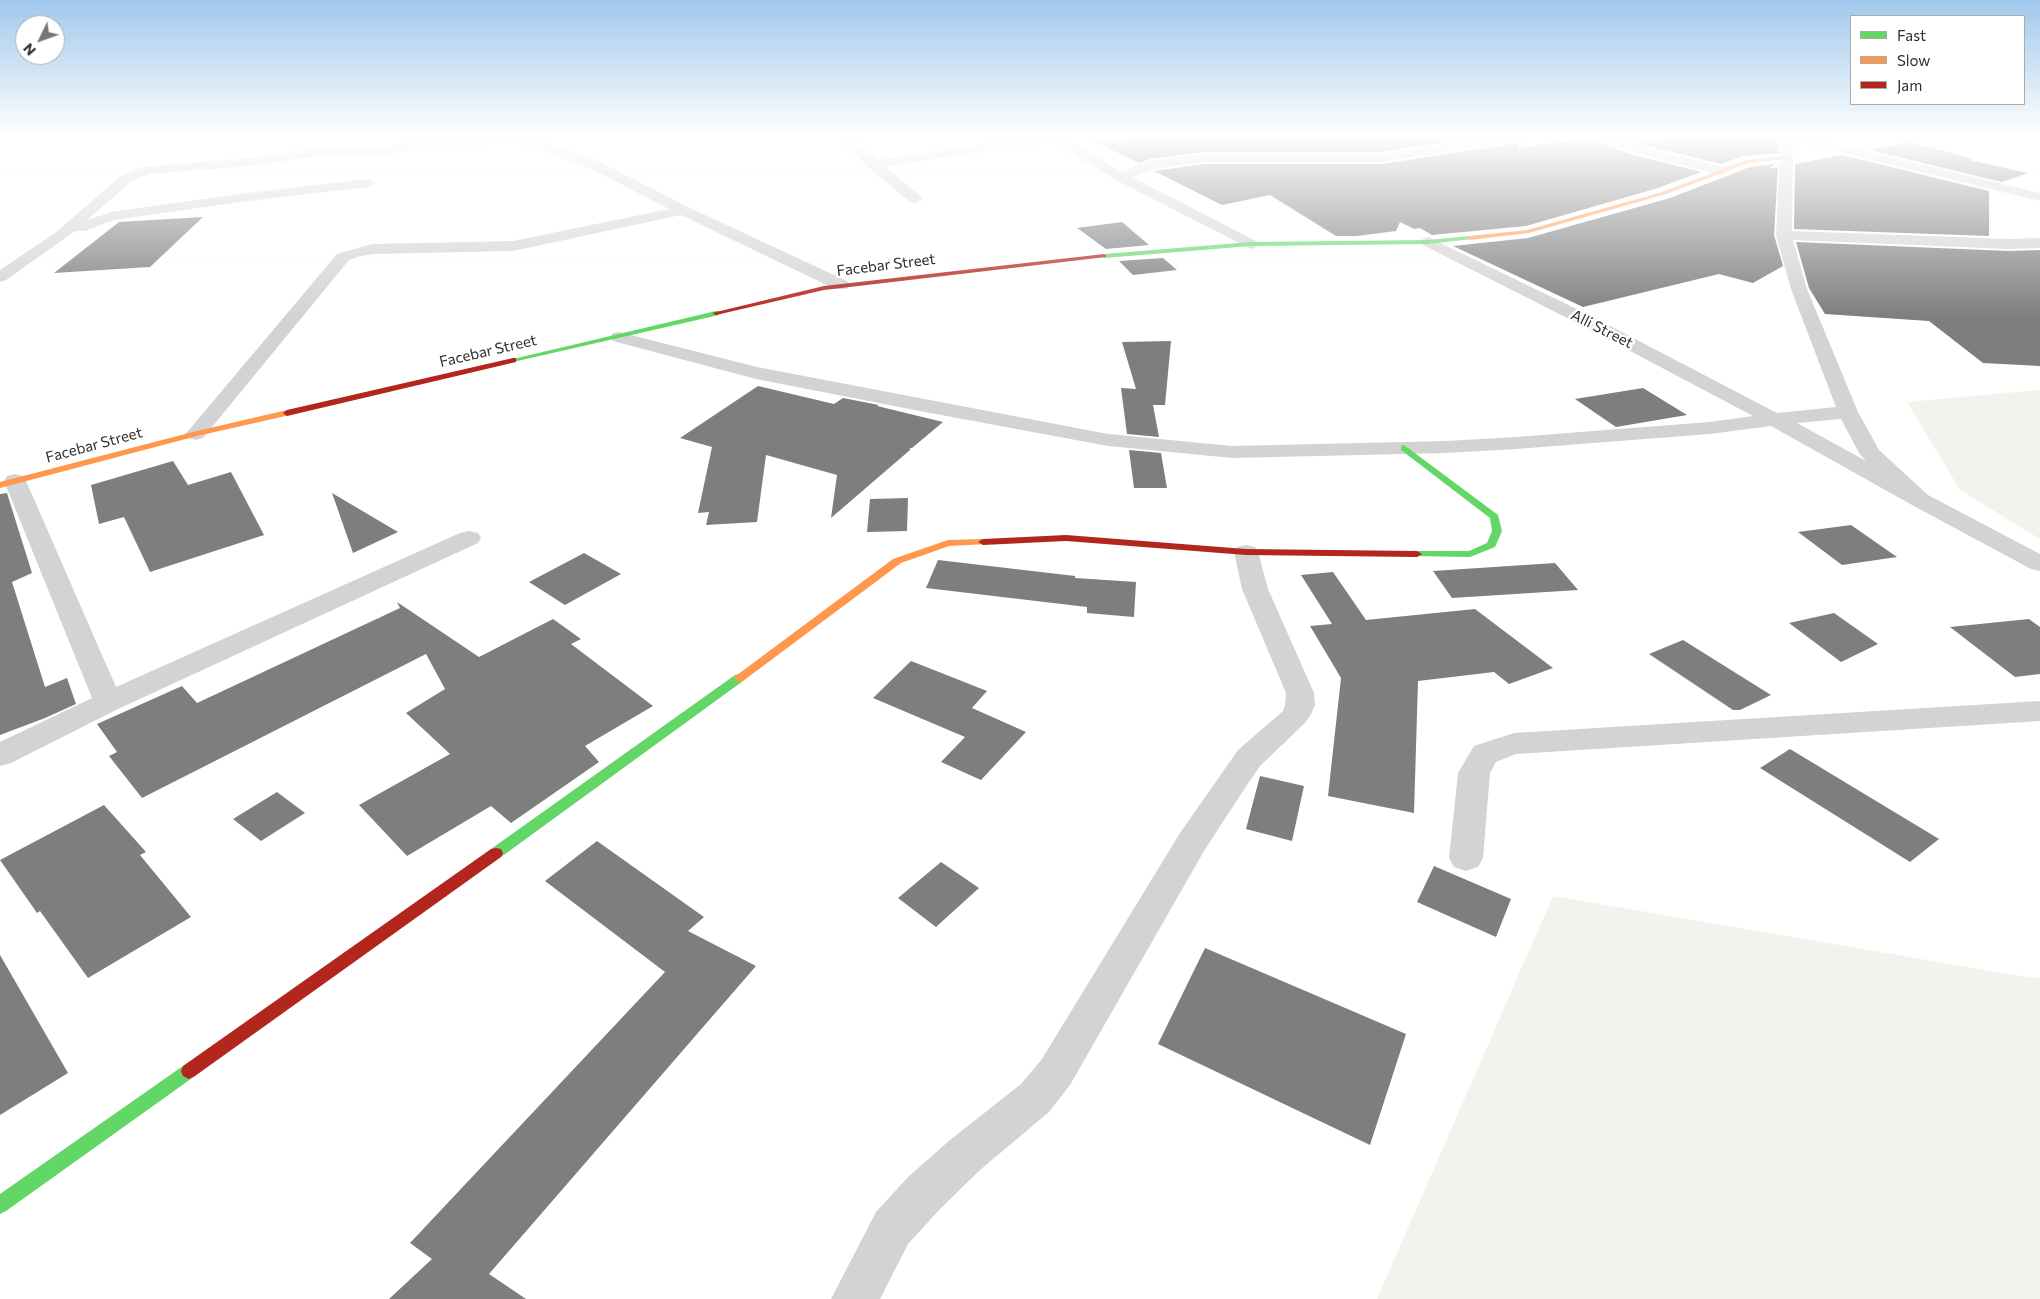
<!DOCTYPE html>
<style>
body{margin:0}
#map{position:relative;width:2040px;height:1299px;overflow:hidden;background:#fff;font-family:Commissioner,sans-serif}
canvas{display:block}
.legend{position:absolute;left:1850px;top:15px;width:175px;height:90px;box-sizing:border-box;background:#fff;border:1px solid #ababab;margin:0;padding:6px 9px;list-style:none;font-size:15px;color:#2e2e2e}
.legend li{display:flex;align-items:center;gap:10px;height:25px}
.legend b{width:25px;border:1px solid #ababab}
.north{position:absolute;left:15px;top:15px;width:50px;height:50px;box-sizing:border-box;background:#fff;border:1px solid #ababab;border-radius:50%;rotate:228deg;font-size:14px;font-weight:700;line-height:20px;text-align:center;color:#2e2e2e}
.north::after{content:'';display:block;margin:auto;width:18px;height:22px;background:#777;clip-path:polygon(50% 0,100% 100%,50% 72%,0 100%)}
</style>
<div id="map">
<canvas width="2040" height="1299"></canvas>
<ul class="legend">
<li><b style="height:6px;background:#63d668"></b>Fast</li>
<li><b style="height:6px;background:#ff974d"></b>Slow</li>
<li><b style="height:6px;background:#b3261e"></b>Jam</li>
</ul>
<div class="north">N</div>
</div>
<script>
const ctx = document.querySelector('canvas').getContext('2d');
ctx.lineJoin = 'round';
function paint(path, color) { ctx.fillStyle = color; ctx.fill(path, 'evenodd'); }
const shape = rows => new Path2D(rows.map(r => 'M' + r).join(''));
function label(font, color, halo, rows, align = 'center') {
  ctx.font = font + ' Commissioner,sans-serif'; ctx.lineWidth = 5; ctx.setLineDash([]); ctx.textBaseline = 'middle'; ctx.strokeStyle = halo; ctx.fillStyle = color; for (const [text, x, y, turn = 0] of rows) {
    ctx.save(); ctx.translate(x, y); ctx.rotate((+turn || 0) * Math.PI / 180); ctx.textAlign = isNaN(turn) ? turn : align; if (halo) ctx.strokeText(text, 0, 0); ctx.fillText(text, 0, 0); ctx.restore();
  }
}
paint(shape([
 [2040,390,2040,539,1960,490,1907,402],
 [1553,896,2026,977,2040,978,2040,1299,1377,1299]
]), '#f0f4ec');
paint(shape([
 [1177,135,1495,135,1381,152,1204,152,1150,159,1139,163,1093,141],
 [1672,135,1779,135,1778,153,1743,156,1721,164,1636,143,1649,138,1659,140],
 [1585,139,1634,155,1701,172,1658,188,1526,226,1432,235,1420,228,1414,229,1400,222,1396,231,1357,236,1336,236,1270,195,1222,205,1154,171,1204,164,1381,164,1518,143,1519,149,1553,142,1559,143],
 [1909,142,1974,159,1969,160,2028,173,2002,182,1869,150],
 [1842,155,1989,191,1989,236,1794,229,1795,164],
 [1775,164,1768,169,1778,167,1774,235,1783,266,1753,283,1719,274,1583,307,1453,246,1528,238,1670,198,1750,167],
 [203,217,150,267,54,273,119,222],
 [1122,222,1149,245,1106,249,1077,228],
 [1796,242,2009,251,2040,250,2040,366,1983,363,1929,321,1825,314,1809,288],
 [1163,258,1177,270,1133,275,1119,261],
 [1171,341,1165,405,1153,405,1159,437,1127,434,1121,388,1136,389,1122,342],
 [758,386,834,404,843,398,879,405,877,406,943,422,912,448,910,448,910,450,831,518,837,475,766,455,757,522,706,525,709,512,698,513,712,447,680,438],
 [1643,388,1687,415,1616,427,1575,399],
 [1129,450,1161,453,1167,488,1134,488],
 [173,461,188,485,231,472,264,535,150,572,124,517,99,524,91,485],
 [7,493,32,573,12,582,45,687,67,678,76,704,45,718,0,735,0,494],
 [332,493,398,532,353,553],
 [908,498,907,531,867,532,870,499],
 [1851,525,1897,557,1842,565,1798,532],
 [584,553,621,574,565,605,529,582],
 [938,560,1075,576,1075,578,1136,582,1134,617,1087,613,1087,607,926,588],
 [1555,563,1578,590,1452,598,1433,571],
 [1333,572,1366,620,1475,609,1553,668,1509,684,1494,672,1418,681,1414,813,1328,796,1341,678,1310,626,1332,624,1301,575],
 [397,602,479,657,553,619,581,639,571,644,653,706,585,746,599,762,511,823,491,806,407,856,359,805,450,754,406,713,445,689,426,654,142,798,109,756,117,752,97,724,182,686,197,703,400,608],
 [1834,613,1878,644,1841,662,1789,623],
 [2029,619,2040,627,2040,674,2015,677,1950,627],
 [1683,640,1771,695,1740,710,1733,710,1649,654],
 [911,661,987,691,972,708,1026,732,981,780,941,762,965,737,873,698],
 [1790,749,1939,839,1910,862,1760,768],
 [1260,776,1304,786,1292,841,1246,829],
 [277,792,305,813,261,841,233,819],
 [104,805,146,852,140,855,191,917,88,978,40,911,37,913,0,860],
 [597,841,704,917,688,931,756,966,489,1274,526,1299,389,1299,432,1259,410,1243,665,972,545,881],
 [941,862,979,888,936,927,898,898],
 [1434,866,1511,899,1496,937,1417,902],
 [1205,948,1406,1034,1370,1145,1158,1044],
 [0,955,68,1073,0,1115]
]), '#7e7e7e');
paint(shape([
 [494,135,516,135,556,146,602,163,688,207,847,281,849,285,847,289,835,289,681,215,513,251,372,254,357,257,349,260,203,438,196,440,189,438,185,434,189,430,337,254,372,244,513,241,669,209,592,169,548,152,507,140,478,145,447,145,379,155,318,156,250,166,150,174,132,181,87,220,111,212,239,194,369,179,376,183,369,187,239,202,114,220,85,231,75,231,6,280,0,282,0,270,55,233,122,175,143,167,250,158,318,148,379,147,447,137,494,135],
 [835,135,848,135,877,160,1044,135,1059,135,1122,172,1150,161,1204,154,1381,154,1508,135,1539,135,1533,139,1381,162,1204,162,1153,169,1132,177,1256,241,1259,244,1256,247,1251,249,1116,180,1053,142,885,166,920,196,922,199,915,203,910,202,868,167,835,135],
 [1585,135,1604,135,1643,147,1727,168,1729,171,1722,175,1717,174,1635,153,1587,138,1585,135],
 [1781,135,1799,135,2040,193,2040,201,1793,141,1792,231,2009,239,2040,238,2040,248,2009,249,1793,240,1807,289,1858,412,1879,450,1928,495,2040,554,2040,571,2031,569,1912,505,1771,426,1710,434,1516,449,1446,453,1232,458,1108,446,925,412,756,379,613,341,610,337,613,333,619,332,757,367,1108,434,1232,446,1446,441,1516,437,1710,422,1753,416,1579,324,1423,245,1420,242,1423,239,1428,237,1591,316,1777,413,1836,407,1791,289,1776,235,1781,135],
 [1841,419,1859,453,1866,461,1797,423,1841,419],
 [15,474,23,476,26,481,116,687,460,533,469,531,478,533,481,538,478,543,118,709,11,763,0,766,0,742,92,698,4,481,7,476,15,474],
 [1246,545,1255,547,1258,552,1268,589,1314,693,1315,705,1310,716,1305,723,1260,766,1245,788,1204,851,1070,1085,1049,1112,980,1170,940,1209,908,1244,880,1299,831,1299,876,1212,908,1177,950,1140,1021,1084,1042,1059,1180,833,1238,750,1283,711,1285,705,1286,693,1242,589,1234,552,1237,547,1246,545],
 [2040,701,2040,721,1516,754,1496,762,1490,773,1483,858,1478,867,1466,871,1454,867,1449,858,1458,773,1474,746,1514,733,2040,701]
]), '#d3d3d3');
paint(shape([
 [1470,236,1473,238,1472,239,1428,244,1251,246,1104,258,1101,256,1104,254,1251,242,1428,240,1470,236],
 [716,311,719,311,719,315,513,362,509,360,716,311],
 [1404,445,1498,515,1502,531,1495,547,1470,557,1413,556,1412,554,1417,551,1469,551,1487,543,1492,531,1490,518,1401,450,1401,446,1404,445],
 [739,674,745,678,743,681,501,857,496,858,491,857,489,853,491,849,735,675,739,674],
 [189,1063,195,1066,197,1071,195,1076,6,1211,0,1214,0,1194,183,1066,189,1063]
]), '#63d668');
paint(shape([
 [1785,156,1787,159,1749,163,1666,194,1529,233,1470,240,1467,238,1470,236,1527,230,1662,192,1746,160,1785,156],
 [287,410,291,413,290,415,197,436,0,488,0,482,193,432,287,410],
 [983,539,987,540,988,542,987,544,949,546,901,563,743,681,739,682,733,678,893,559,948,540,983,539]
]), '#ff974d');
paint(shape([
 [1104,254,1106,255,1106,257,824,290,716,315,712,313,824,286,1104,254],
 [513,358,516,358,516,362,287,416,283,413,287,410,513,358],
 [1066,535,1246,549,1417,551,1422,554,1417,557,1246,555,1066,541,983,545,978,542,983,539,1066,535],
 [496,848,501,849,503,853,501,857,195,1076,189,1079,183,1076,181,1071,183,1066,491,849,496,848]
]), '#b3261e');
const sky = ctx.createLinearGradient(0, 0, 0, 317);
sky.addColorStop(0, '#a1c8ec');
sky.addColorStop(0.43, '#fff');
sky.addColorStop(1, '#ffffff00');
ctx.fillStyle = sky;
ctx.fillRect(0, 0, 2040, 317);
label('15px', '#2e2e2e', '#fff', [
 ["Facebar Street",886,265,-7],
 ["Alli Street",1602,329,27],
 ["Facebar Street",488,351,-13],
 ["Facebar Street",94,445,-15]
]);
</script>
